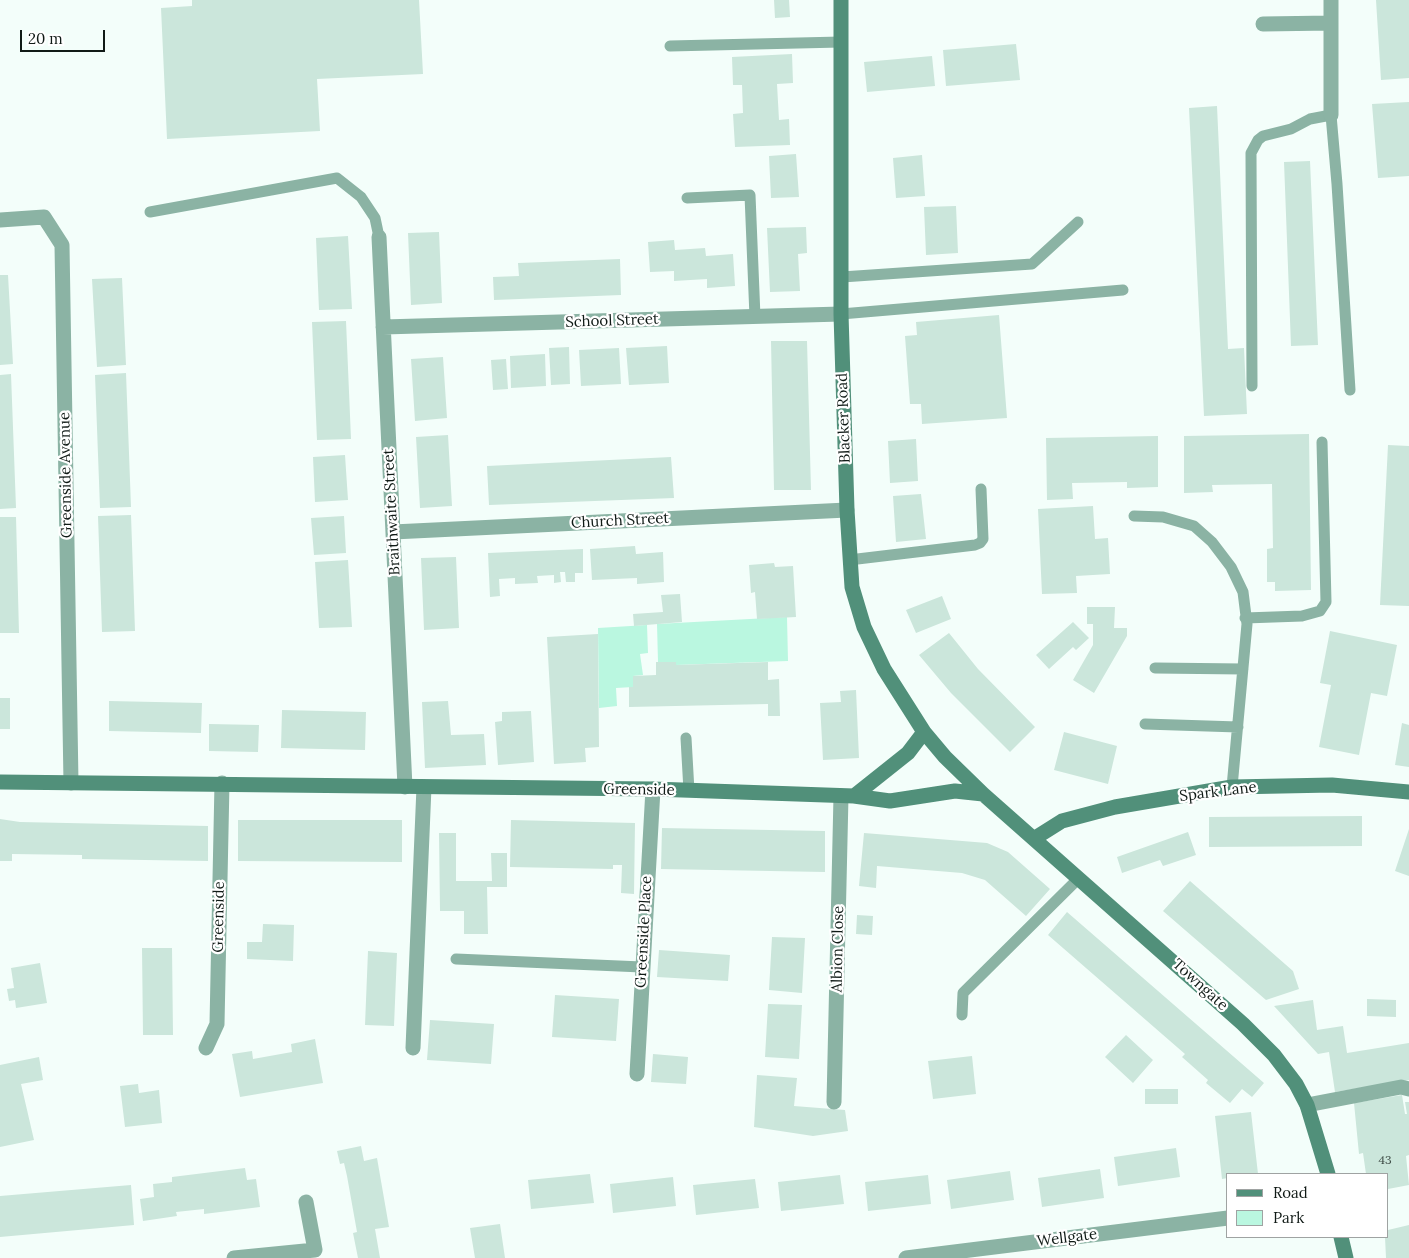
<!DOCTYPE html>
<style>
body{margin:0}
#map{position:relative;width:1409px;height:1258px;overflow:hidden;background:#f3fefa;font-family:Lora,serif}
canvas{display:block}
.legend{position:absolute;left:1226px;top:1173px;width:162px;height:65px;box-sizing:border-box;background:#fff;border:1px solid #9fa3a2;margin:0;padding:6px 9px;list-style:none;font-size:15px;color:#101a16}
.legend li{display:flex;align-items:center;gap:10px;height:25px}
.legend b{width:25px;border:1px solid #9fa3a2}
.scale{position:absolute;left:20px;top:30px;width:85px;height:22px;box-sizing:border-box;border:2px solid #101a16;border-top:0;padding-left:6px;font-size:15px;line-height:18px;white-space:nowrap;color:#101a16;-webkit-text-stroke:4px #fff;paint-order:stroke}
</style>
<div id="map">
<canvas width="1409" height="1258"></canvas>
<ul class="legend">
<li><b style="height:6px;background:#51907a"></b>Road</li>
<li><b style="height:14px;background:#baf7e0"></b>Park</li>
</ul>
<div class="scale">20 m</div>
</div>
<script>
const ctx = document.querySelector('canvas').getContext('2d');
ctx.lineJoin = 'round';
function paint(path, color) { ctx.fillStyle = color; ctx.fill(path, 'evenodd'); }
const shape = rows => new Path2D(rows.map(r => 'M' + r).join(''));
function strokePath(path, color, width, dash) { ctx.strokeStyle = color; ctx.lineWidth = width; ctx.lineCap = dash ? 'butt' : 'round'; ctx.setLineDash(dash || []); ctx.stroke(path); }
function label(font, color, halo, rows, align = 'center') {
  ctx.font = font + ' Lora,serif'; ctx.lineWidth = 4.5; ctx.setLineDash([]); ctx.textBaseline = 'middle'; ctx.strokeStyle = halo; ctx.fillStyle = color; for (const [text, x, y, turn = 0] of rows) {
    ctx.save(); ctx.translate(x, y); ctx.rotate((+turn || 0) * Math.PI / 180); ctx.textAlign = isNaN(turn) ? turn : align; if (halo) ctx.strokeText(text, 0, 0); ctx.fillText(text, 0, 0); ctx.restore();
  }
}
paint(shape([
 [787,617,788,661,676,665,676,662,658,662,657,624],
 [647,625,648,653,640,654,643,675,633,676,633,687,616,688,617,706,599,708,598,628]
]), '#baf7e0');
paint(shape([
 [192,0,419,0,423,74,317,79,320,131,167,139,161,8,192,6],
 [774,0,789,0,790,17,775,18],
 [1376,0,1409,0,1409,78,1381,80],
 [1016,44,1020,80,946,86,943,50],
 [792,54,793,83,777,84,779,120,789,119,790,145,735,147,733,114,743,113,742,85,733,85,732,57],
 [932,56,935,86,867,92,864,62],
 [1409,102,1409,176,1378,178,1372,104],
 [1217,106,1228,349,1244,348,1247,414,1204,416,1189,108],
 [796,154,799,197,771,198,769,156],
 [922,155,925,196,896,198,893,158],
 [1310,161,1318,345,1291,346,1284,162],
 [956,206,958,253,926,255,924,207],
 [806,227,807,253,798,254,800,291,770,292,767,228],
 [439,232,442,303,411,305,408,233],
 [348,236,352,309,319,310,316,238],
 [674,240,675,250,705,248,706,256,733,254,735,286,707,288,707,279,674,281,674,271,650,272,648,242],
 [620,259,621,295,494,300,493,277,519,276,518,263],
 [0,275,8,275,13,364,0,365],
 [122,278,126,365,97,367,92,279],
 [999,315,1007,418,922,424,921,404,910,404,905,336,917,335,916,322],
 [346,321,351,439,317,440,312,322],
 [771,341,807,341,811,490,774,490],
 [667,346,669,383,629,385,626,348],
 [569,347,570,384,551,385,549,348],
 [619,348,621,384,581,386,579,350],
 [545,354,546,386,511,388,510,356],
 [443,357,447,418,415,421,411,359],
 [506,359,508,389,493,390,491,360],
 [126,373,131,507,100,508,95,375],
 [11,374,16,508,0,509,0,375],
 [1309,434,1311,590,1275,591,1275,582,1267,582,1267,549,1273,548,1272,484,1212,485,1213,492,1184,493,1184,436],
 [448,435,452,506,420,508,416,437],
 [1158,436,1158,487,1127,488,1127,482,1072,483,1073,499,1047,500,1046,438],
 [916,439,918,481,890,483,888,441],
 [1388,445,1409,446,1409,606,1380,605],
 [345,455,348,500,315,502,313,457],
 [671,457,674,498,489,505,487,466],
 [921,494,926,539,896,542,893,496],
 [1093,506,1095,539,1108,538,1110,574,1076,576,1077,593,1042,594,1038,509],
 [131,515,135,631,102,632,98,516],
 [344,516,346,553,314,555,311,518],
 [0,517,16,517,19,633,0,633],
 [635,546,636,554,663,552,664,582,637,584,637,578,592,580,590,549],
 [583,549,583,573,575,573,575,582,566,582,565,572,560,572,561,582,554,583,554,575,537,576,538,583,515,584,515,578,499,579,500,596,490,597,488,553],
 [456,557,459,628,424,630,421,558],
 [348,560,352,627,319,628,315,562],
 [774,563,775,567,793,566,796,617,757,619,755,592,751,593,749,565],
 [680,594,682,622,634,626,633,614,663,612,661,595],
 [942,596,951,619,916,633,906,610],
 [1087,607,1115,607,1114,628,1127,628,1127,636,1094,693,1073,680,1093,645,1093,624,1087,624],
 [1073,622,1089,638,1076,650,1073,647,1049,669,1036,655],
 [1330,631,1397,645,1387,696,1371,693,1359,755,1319,747,1331,685,1320,683],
 [949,633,978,669,1035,727,1010,752,951,693,919,655],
 [598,634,599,747,585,748,586,762,554,764,547,637],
 [656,662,676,662,676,665,768,662,768,680,779,679,780,716,768,716,768,704,629,707,629,687,633,687,633,676,656,675],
 [856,690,859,758,823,760,820,703,841,702,840,691],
 [0,698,10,698,10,729,0,729],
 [109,701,202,703,201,733,109,731],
 [448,701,451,735,484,734,486,765,425,768,422,702],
 [282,710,366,712,365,750,281,748],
 [531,711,534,762,498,765,495,722,502,721,502,712],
 [1402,723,1409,725,1409,767,1395,765],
 [209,724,259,725,258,752,209,751],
 [1064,732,1117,746,1108,784,1054,770],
 [1362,816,1362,846,1209,847,1209,817],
 [0,819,20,822,208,826,208,861,82,859,82,855,12,854,12,861,0,861],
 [238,820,402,820,402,862,238,861],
 [511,820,635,823,634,894,621,893,622,865,613,865,613,869,510,867],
 [662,828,825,831,825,872,661,869],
 [1409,829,1409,876,1395,871],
 [1188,832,1196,855,1163,866,1160,860,1122,873,1117,857],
 [439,833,456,833,456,881,492,881,491,853,507,853,507,887,487,887,488,934,464,934,464,911,440,911],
 [864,833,987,843,1008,852,1050,889,1026,916,985,880,962,873,877,866,876,888,859,886],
 [1190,881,1293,971,1299,989,1266,1000,1163,911],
 [1067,912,1264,1083,1252,1097,1242,1089,1230,1103,1206,1083,1208,1080,1182,1057,1185,1054,1048,935],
 [857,915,873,916,872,935,856,934],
 [263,924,294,925,293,961,247,959,247,942,262,942],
 [772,937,805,938,802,993,769,990],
 [142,948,172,948,173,1035,143,1035],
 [659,950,730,955,728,981,657,977],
 [368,951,397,953,394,1026,365,1025],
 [40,963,47,1003,16,1008,15,1000,9,1001,7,989,14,988,11,968],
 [555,995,619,999,616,1041,552,1037],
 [1367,999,1396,1000,1396,1017,1367,1016],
 [1313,1000,1317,1030,1343,1026,1347,1053,1409,1043,1409,1080,1335,1092,1329,1052,1318,1054,1274,1006],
 [768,1004,802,1005,799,1059,765,1057],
 [430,1020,494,1024,491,1064,427,1060],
 [1126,1035,1153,1060,1133,1083,1105,1057],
 [315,1039,323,1083,240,1097,232,1054,252,1051,253,1059,292,1052,291,1044],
 [653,1054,688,1057,686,1084,651,1082],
 [972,1056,976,1094,933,1099,928,1061],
 [39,1057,43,1080,21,1084,34,1140,0,1147,0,1065],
 [757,1075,797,1078,794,1106,845,1110,848,1131,813,1136,754,1127],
 [138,1084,139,1093,159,1090,162,1123,125,1127,120,1086],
 [1145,1089,1178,1089,1178,1104,1145,1104],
 [1402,1095,1405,1114,1407,1114,1405,1102,1409,1102,1409,1155,1406,1156,1409,1185,1388,1189,1388,1174,1366,1174,1363,1153,1359,1154,1354,1103],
 [1251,1112,1258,1174,1228,1174,1228,1178,1222,1179,1215,1116],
 [361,1146,364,1161,377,1158,389,1227,375,1229,380,1258,358,1258,353,1233,357,1232,347,1176,344,1163,340,1164,337,1151],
 [1176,1148,1180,1177,1118,1186,1114,1157],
 [245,1168,247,1180,256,1179,260,1207,204,1214,204,1209,176,1212,177,1216,143,1221,140,1199,154,1197,153,1184,172,1182,172,1177],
 [1100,1169,1104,1198,1042,1207,1038,1178],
 [1010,1171,1014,1200,951,1209,947,1180],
 [590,1174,594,1203,531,1209,528,1180],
 [840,1175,844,1204,781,1211,778,1182],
 [928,1175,931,1204,868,1211,865,1182],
 [673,1177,676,1206,613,1213,610,1184],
 [755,1179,759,1208,696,1215,693,1185],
 [131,1185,134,1225,0,1237,0,1196],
 [500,1224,505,1258,475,1258,470,1228],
 [1409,1225,1409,1258,1386,1258,1385,1237,1388,1237,1388,1230]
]), '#cbe6db');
strokePath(shape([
 [670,46,841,42],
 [687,198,750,195,755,317],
 [150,212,337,178,361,197,375,218,379,237],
 [842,277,1032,264,1078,222],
 [841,314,1123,290],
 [1252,386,1251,153,1258,140,1263,136,1291,129,1310,119,1331,115,1337,184,1350,390],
 [1134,516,1163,517,1194,526,1212,542,1231,567,1243,592,1247,624,1232,787],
 [849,560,975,545,980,543,983,539,981,489],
 [1245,618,1302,616,1320,611,1326,602,1322,442],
 [1155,668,1243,669],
 [1145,724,1238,727],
 [686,738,689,791],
 [456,959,642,967],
 [962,1015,963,993,1079,878]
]), '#8bb3a4', 11);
strokePath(shape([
 [1263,24,1331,23],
 [1331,115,1331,0],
 [0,220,44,217,62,245,71,783],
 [379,237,405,787],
 [383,327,841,314],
 [393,532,847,510],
 [206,1048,217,1024,222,783],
 [413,1048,424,787],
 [637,1074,653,789],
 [834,1102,841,796],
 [1307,1105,1401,1087,1409,1089],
 [234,1258,315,1250,306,1202],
 [906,1258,1228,1218]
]), '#8bb3a4', 15);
strokePath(shape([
 [841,0,841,314,847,510,852,587,864,627,884,669,924,732,945,757,983,794,1243,1024,1274,1055,1296,1084,1307,1105,1328,1174],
 [0,782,653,789,854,796,890,801,955,791,983,794],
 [854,796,908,753,924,732],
 [1035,838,1062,821,1115,807,1232,787,1332,785,1409,792],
 [1341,1237,1346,1258]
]), '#51907a', 15);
label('12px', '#3f4d47', null, [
 ["43",1385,1161]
]);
label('15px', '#101a16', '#fff', [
 ["School Street",612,321,-2],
 ["Blacker Road",844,418,-92],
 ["Greenside Avenue",66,475,-91],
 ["Braithwaite Street",392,512,-93],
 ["Church Street",620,521,-3],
 ["Greenside",639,790,1],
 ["Spark Lane",1218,792,-7],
 ["Greenside",219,917,-89],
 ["Greenside Place",644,932,-87],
 ["Albion Close",838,949,-89],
 ["Towngate",1200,985,42],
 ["Wellgate",1067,1238,-7]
]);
</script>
